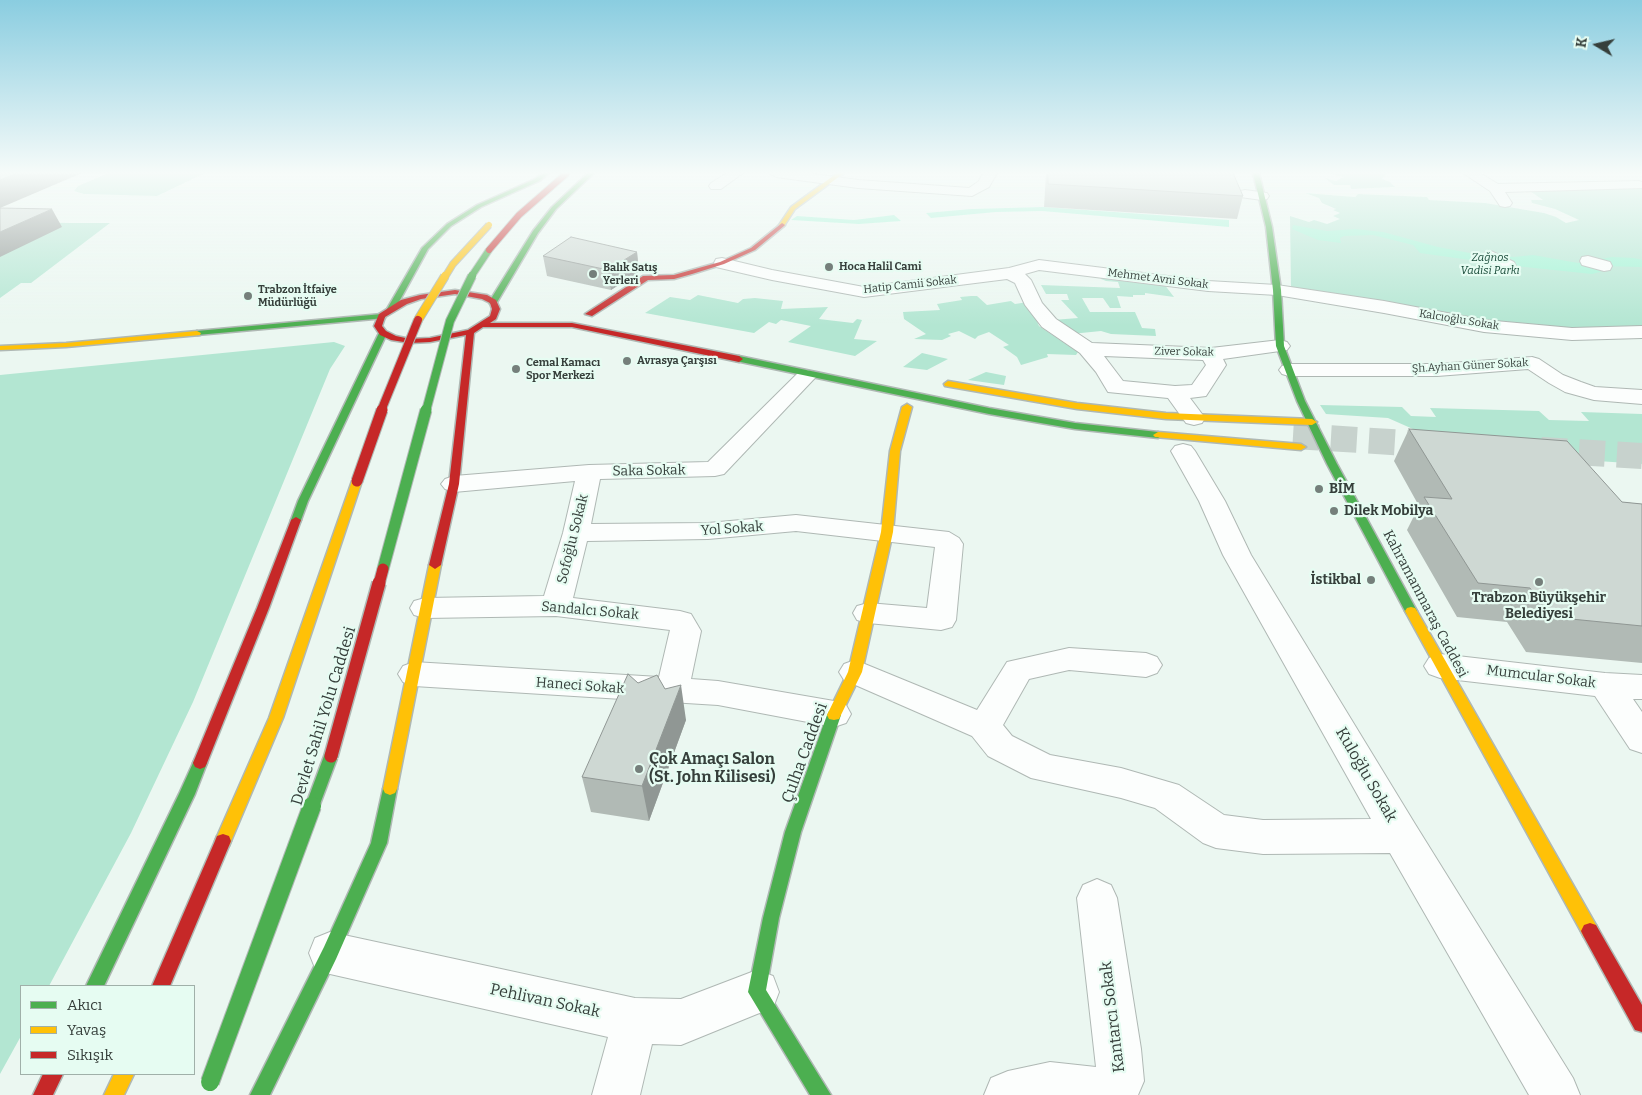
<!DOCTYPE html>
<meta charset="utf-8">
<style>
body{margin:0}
#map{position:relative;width:1642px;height:1095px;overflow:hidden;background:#ebf7f1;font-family:Bitter,serif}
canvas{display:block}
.legend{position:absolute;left:20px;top:985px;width:175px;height:90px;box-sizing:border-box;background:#e6fcf2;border:1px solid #a0b0a9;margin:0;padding:6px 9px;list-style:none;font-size:15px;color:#363f3b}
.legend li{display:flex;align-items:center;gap:10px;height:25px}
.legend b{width:25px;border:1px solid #a0b0a9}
.north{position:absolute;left:1572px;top:20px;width:50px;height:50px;-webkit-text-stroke:4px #e6fcf2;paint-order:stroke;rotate:279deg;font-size:14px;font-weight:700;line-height:20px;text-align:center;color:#363f3b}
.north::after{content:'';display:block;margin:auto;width:18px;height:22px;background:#363f3b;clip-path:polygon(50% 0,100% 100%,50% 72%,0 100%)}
</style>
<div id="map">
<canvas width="1642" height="1095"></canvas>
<ul class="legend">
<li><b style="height:6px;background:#4caf50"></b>Akıcı</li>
<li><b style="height:6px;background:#ffc107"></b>Yavaş</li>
<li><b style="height:6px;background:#c62828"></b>Sıkışık</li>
</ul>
<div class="north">K</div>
</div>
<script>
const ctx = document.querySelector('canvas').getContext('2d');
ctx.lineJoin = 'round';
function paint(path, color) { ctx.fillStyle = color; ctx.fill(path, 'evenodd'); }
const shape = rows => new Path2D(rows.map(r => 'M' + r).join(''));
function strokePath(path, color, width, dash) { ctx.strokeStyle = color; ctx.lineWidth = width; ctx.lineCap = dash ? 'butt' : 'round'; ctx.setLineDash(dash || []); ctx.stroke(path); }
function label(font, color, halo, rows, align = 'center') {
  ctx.font = font + ' Bitter,serif'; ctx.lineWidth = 4.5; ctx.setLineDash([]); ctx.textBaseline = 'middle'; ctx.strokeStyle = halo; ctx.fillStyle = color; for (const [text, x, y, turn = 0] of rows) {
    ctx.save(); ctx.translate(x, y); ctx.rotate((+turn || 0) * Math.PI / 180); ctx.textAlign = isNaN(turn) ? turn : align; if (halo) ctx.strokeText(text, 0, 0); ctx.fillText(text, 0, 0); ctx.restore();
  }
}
paint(shape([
 [109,173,205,173,157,196,84,194,74,191,78,186],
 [1329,173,1387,173,1382,179,1390,182,1395,187,1351,189,1350,185,1334,185,1325,178,1336,181,1344,177],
 [1642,186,1642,328,1569,331,1484,324,1291,290,1290,216,1309,222,1314,220,1327,224,1340,219,1333,216,1340,213,1333,210,1336,209,1322,203,1319,198,1305,193,1355,197,1358,194,1427,197,1429,200,1485,203,1544,213,1556,217,1566,223,1579,220,1555,209,1532,203,1531,200,1543,200,1524,187],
 [0,222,70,223,110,223,31,283,21,283,0,298],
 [1101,275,1164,284,1174,297,1145,293,1145,295,1133,295,1133,297,1117,296,1121,308,1110,308,1103,298,1082,298,1090,312,1135,312,1142,328,1155,329,1156,336,1111,334,1101,331,1071,334,1053,320,1078,318,1061,300,1069,300,1067,294,1046,294,1041,285,1120,288,1118,282,1106,281,1101,279],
 [698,295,738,303,743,299,755,298,783,301,781,309,828,307,819,319,853,323,857,319,862,320,854,339,877,341,855,356,788,342,811,326,781,320,776,324,769,322,754,333,645,313,670,297,690,300],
 [971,296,977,296,987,305,1011,301,1015,304,1028,302,1039,326,1078,352,1076,355,1047,354,1048,357,1021,365,1017,357,1003,347,1009,345,989,332,978,336,975,339,959,331,948,334,951,336,942,340,914,339,926,334,904,319,903,312,940,310,937,304,962,300,960,297],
 [334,342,345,346,330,369,193,702,131,833,49,986,21,986,21,1036,0,1074,0,375],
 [922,353,948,359,927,370,903,367],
 [986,372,1006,376,1004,385,968,380],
 [1320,405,1402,407,1411,416,1436,417,1430,408,1539,411,1549,420,1589,421,1581,412,1642,414,1642,464,1465,452,1388,418,1326,414]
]), '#b3e6d2');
paint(shape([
 [1043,207,1229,220,1229,227,1042,211,996,212,931,218,926,213,971,209],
 [894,215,901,221,859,224,791,220,797,216,854,220],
 [1293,225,1327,231,1355,229,1383,232,1438,247,1475,254,1514,257,1533,255,1578,263,1612,257,1634,258,1642,260,1642,267,1601,266,1600,272,1592,274,1506,265,1420,253,1413,245,1373,235,1344,236,1340,238,1341,243,1318,240,1292,229]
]), '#9ef3d3');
strokePath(shape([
 [1293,436,1441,445],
 [1541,450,1642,456]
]), '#c7d2cd', 26, [26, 12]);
const street = shape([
 [727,173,743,173,721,189,711,189,709,186,711,183,727,173],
 [769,173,806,173,858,180,969,188,979,181,983,173,997,173,989,187,972,196,858,188,776,177,769,173],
 [1463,173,1480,173,1498,184,1639,181,1642,182,1642,188,1505,192,1512,203,1510,206,1505,207,1500,206,1490,191,1463,173],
 [1245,190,1267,193,1269,196,1267,199,1262,200,1240,197,1238,194,1240,191,1245,190],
 [1491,251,1514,262,1516,266,1514,270,1502,270,1485,260,1483,256,1485,252,1491,251],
 [1588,256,1610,262,1612,266,1610,270,1604,271,1582,265,1580,261,1582,257,1588,256],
 [722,258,772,270,864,287,1009,268,1039,260,1208,281,1277,285,1384,301,1484,320,1572,328,1642,326,1642,338,1572,340,1484,332,1384,313,1277,295,1208,291,1039,270,1025,274,1031,280,1042,303,1056,319,1092,343,1211,348,1280,340,1287,342,1290,346,1287,350,1223,359,1226,365,1206,396,1190,398,1205,418,1202,423,1194,425,1186,423,1168,398,1108,392,1096,372,1080,353,1042,327,1025,305,1015,283,1007,279,864,297,772,280,716,267,714,263,716,259,722,258],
 [1104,356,1203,360,1206,365,1192,385,1175,386,1123,381,1104,356],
 [1532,357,1539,359,1563,375,1581,382,1595,387,1642,390,1642,404,1594,400,1565,392,1549,383,1528,369,1437,376,1289,376,1282,374,1279,370,1282,366,1289,364,1437,364,1532,357],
 [806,370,813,372,817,376,813,380,724,474,715,476,600,479,591,524,708,523,796,515,949,532,959,538,963,544,956,620,952,627,941,630,868,623,857,620,853,613,857,606,868,603,927,608,935,547,796,531,708,539,587,541,573,598,680,611,691,614,701,631,691,679,718,681,834,701,846,705,851,714,846,723,834,727,718,705,414,686,403,682,398,674,403,666,414,662,659,677,670,630,556,616,425,618,414,615,410,608,414,601,425,598,544,596,563,533,575,481,454,492,445,489,441,484,445,479,454,476,589,465,708,462,799,372,806,370],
 [1183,444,1191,446,1195,451,1225,501,1251,555,1415,824,1573,1078,1580,1095,1529,1095,1390,853,1263,854,1216,848,1203,843,1155,808,1121,798,1031,778,988,756,972,736,844,680,839,672,844,664,855,660,977,710,1007,662,1069,648,1146,653,1157,657,1162,665,1157,673,1146,677,1069,670,1029,679,1003,725,1012,736,1050,755,1121,768,1179,785,1224,815,1263,820,1371,819,1223,555,1199,501,1171,451,1175,446,1183,444],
 [1440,654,1605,673,1642,675,1642,699,1633,699,1642,712,1642,753,1630,749,1595,696,1440,678,1429,674,1424,666,1429,658,1440,654],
 [1097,879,1111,885,1117,898,1141,1049,1144,1081,1138,1095,984,1095,991,1078,1008,1071,1050,1062,1096,1067,1077,898,1083,885,1097,879],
 [330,932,635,998,681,999,757,970,773,976,779,992,773,1008,757,1014,681,1045,652,1044,640,1095,592,1095,608,1037,330,974,315,968,309,953,315,938,330,932]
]);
const fast = shape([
 [543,173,549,173,539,181,481,207,451,226,428,249,395,309,388,311,387,309,422,248,447,224,477,205,535,179,543,173],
 [588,173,594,173,556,209,538,233,496,304,490,304,489,302,533,231,552,207,588,173],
 [1253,173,1259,173,1272,227,1281,290,1284,346,1305,401,1337,464,1417,611,1415,614,1407,614,1405,611,1327,464,1297,401,1276,346,1273,290,1266,227,1253,173],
 [382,314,385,314,385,318,197,335,193,333,197,331,382,314],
 [380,331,387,333,308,501,301,520,300,522,292,522,291,520,298,501,380,331],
 [739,356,989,408,1075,423,1158,432,1163,435,1158,438,1075,429,989,414,736,361,735,359,739,356],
 [834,710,839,711,841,715,801,832,779,918,766,990,831,1095,810,1095,748,992,763,918,785,832,827,715,829,711,834,710],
 [200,757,205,759,207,763,195,794,104,986,86,986,179,794,193,763,195,759,200,757],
 [390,783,395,785,397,789,387,843,336,959,270,1095,250,1095,324,947,371,843,383,789,385,785,390,783]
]);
const slow = shape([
 [837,173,844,173,795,209,784,226,780,226,779,225,791,207,837,173],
 [197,331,201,333,200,335,66,347,0,350,0,346,66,343,197,331],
 [948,381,1077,403,1166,413,1312,419,1317,422,1312,425,1166,419,1077,409,945,386,944,384,948,381],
 [907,404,912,407,900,451,893,532,862,672,839,719,834,720,829,719,827,715,848,672,881,532,890,451,902,407,907,404],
 [1158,432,1301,444,1306,447,1301,450,1155,437,1153,435,1158,432],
 [357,478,362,481,283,718,229,846,223,848,217,846,215,841,269,718,352,481,357,478],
 [435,561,441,565,397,789,395,793,390,795,385,793,383,789,429,565,435,561],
 [1411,607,1415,608,1417,611,1596,925,1599,931,1596,937,1590,939,1584,937,1405,611,1407,608,1411,607],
 [114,1074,134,1074,124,1095,104,1095,114,1074]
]);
const jam = shape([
 [782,223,785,225,784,226,755,250,724,264,692,274,674,279,648,280,592,316,585,314,643,276,674,275,720,262,751,248,782,223],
 [455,290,487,295,496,300,500,309,496,319,490,323,572,323,739,356,743,359,739,362,572,327,483,327,474,333,459,484,441,565,435,569,429,565,449,484,466,335,430,342,410,343,391,340,380,335,374,326,379,314,401,300,420,295,455,290],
 [455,294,482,299,490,303,492,309,490,316,468,330,430,338,410,339,396,336,386,331,382,326,385,317,407,304,421,299,455,294],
 [296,517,301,520,269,608,207,763,205,767,200,769,195,767,193,763,257,608,291,520,296,517],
 [223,834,229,836,231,841,170,986,152,986,215,841,217,836,223,834],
 [1590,923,1596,925,1642,1005,1642,1032,1635,1030,1584,937,1581,931,1584,925,1590,923],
 [43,1074,63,1074,53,1095,33,1095,43,1074]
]);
strokePath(street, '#afb8b4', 2);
strokePath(fast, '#afb8b4', 3);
strokePath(slow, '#afb8b4', 3);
strokePath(jam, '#afb8b4', 3);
paint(street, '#fcfefd');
paint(fast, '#4caf50');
paint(slow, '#ffc107');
paint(jam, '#c62828');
const fastBridgeFar4 = shape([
 [471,277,489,250]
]);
const fastBridgeFar3 = shape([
 [426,411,450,321,472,276]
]);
const fastBridgeFar2 = shape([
 [383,569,426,410]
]);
const fastBridgeFar1 = shape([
 [312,807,331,756]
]);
const fastBridge = shape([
 [210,1082,312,806]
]);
const slowBridgeFar1 = shape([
 [445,277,453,264,489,225]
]);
const slowBridge = shape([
 [418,320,445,276]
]);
const jamBridgeFar3 = shape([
 [489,250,519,215,567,173]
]);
const jamBridgeFar2 = shape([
 [381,411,418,320]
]);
const jamBridgeFar1 = shape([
 [357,481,382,410],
 [379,584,383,569]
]);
const jamBridge = shape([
 [331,756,379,583]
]);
strokePath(fastBridgeFar4, '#afb8b4', 8, []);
strokePath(fastBridgeFar3, '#afb8b4', 10, []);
strokePath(fastBridgeFar2, '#afb8b4', 13, []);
strokePath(fastBridgeFar1, '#afb8b4', 16, []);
strokePath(fastBridge, '#afb8b4', 20, []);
strokePath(slowBridgeFar1, '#afb8b4', 8, []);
strokePath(slowBridge, '#afb8b4', 10, []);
strokePath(jamBridgeFar3, '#afb8b4', 8, []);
strokePath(jamBridgeFar2, '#afb8b4', 10, []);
strokePath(jamBridgeFar1, '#afb8b4', 13, []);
strokePath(jamBridge, '#afb8b4', 16, []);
strokePath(fastBridgeFar4, '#4caf50', 6);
strokePath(fastBridgeFar3, '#4caf50', 8);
strokePath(fastBridgeFar2, '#4caf50', 11);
strokePath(fastBridgeFar1, '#4caf50', 13);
strokePath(fastBridge, '#4caf50', 18);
strokePath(slowBridgeFar1, '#ffc107', 6);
strokePath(slowBridge, '#ffc107', 8);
strokePath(jamBridgeFar3, '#c62828', 6);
strokePath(jamBridgeFar2, '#c62828', 8);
strokePath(jamBridgeFar1, '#c62828', 11);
strokePath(jamBridge, '#c62828', 13);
paint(shape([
 [1046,173,1233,173,1243,196,1237,219,1044,207],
 [637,252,639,272,611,290,547,276,543,256],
 [1409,429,1622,502,1642,504,1642,663,1526,652,1507,622,1457,617,1407,530,1419,506,1394,461],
 [638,683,665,689,686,720,649,821,591,812,582,777]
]), '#b1bab5');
paint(shape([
 [17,173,82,173,0,208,0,180],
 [52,209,62,227,0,257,0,232],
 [637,252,639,272,611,290,608,270],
 [681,685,686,720,649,821,642,786]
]), '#909794');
const building = shape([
 [0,173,17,173,0,180,0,173],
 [1048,173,1233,173,1243,196,1048,184,1048,173],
 [0,208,52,209,0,232,0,208],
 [571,237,637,252,608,270,543,256,571,237],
 [1409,429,1567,441,1622,502,1642,504,1642,626,1551,617,1530,588,1478,583,1424,497,1452,499,1409,429],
 [628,674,638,683,657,675,665,689,681,685,642,786,582,777,628,674]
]);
paint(building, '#ced8d3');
strokePath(building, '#909794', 1);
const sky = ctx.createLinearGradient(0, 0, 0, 326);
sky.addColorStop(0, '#8acde0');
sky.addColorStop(0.53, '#f6fbf9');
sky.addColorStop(1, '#f6fbf900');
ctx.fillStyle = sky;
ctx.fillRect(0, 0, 1642, 326);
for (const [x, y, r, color] of [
 [829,267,5,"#757f7b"],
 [593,274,5,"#757f7b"],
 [248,296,5,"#757f7b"],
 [627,361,5,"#757f7b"],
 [516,369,5,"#757f7b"],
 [1319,489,5,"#757f7b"],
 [1334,511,5,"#757f7b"],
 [1371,580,5,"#757f7b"],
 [1539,582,5,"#757f7b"],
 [639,769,5,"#757f7b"]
]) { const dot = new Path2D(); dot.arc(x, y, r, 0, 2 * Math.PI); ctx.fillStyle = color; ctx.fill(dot); strokePath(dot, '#e6fcf2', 2); }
label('italic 11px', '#174937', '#e6fcf2', [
 ["Zağnos",1490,258],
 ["Vadisi Parkı",1490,271]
]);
label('bold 11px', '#363f3b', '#e6fcf2', [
 ["Hoca Halil Cami",839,267],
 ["Balık Satış",603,268],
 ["Yerleri",603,281],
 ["Trabzon İtfaiye",258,290],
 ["Müdürlüğü",258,303],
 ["Avrasya Çarşısı",637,361],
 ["Cemal Kamacı",526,363],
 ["Spor Merkezi",526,376]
], 'left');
label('11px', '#363f3b', '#e6fcf2', [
 ["Mehmet Avni Sokak",1158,279,7],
 ["Hatip Camii Sokak",910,285,-6],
 ["Kalcıoğlu Sokak",1459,320,9],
 ["Ziver Sokak",1184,352,1],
 ["Şh.Ayhan Güner Sokak",1470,366,-3]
]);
label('14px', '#363f3b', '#e6fcf2', [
 ["Saka Sokak",649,471,-1],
 ["Yol Sokak",732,529,-4],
 ["Sofoğlu Sokak",573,539,-76],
 ["Kahramanmaraş Caddesi",1425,604,62],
 ["Sandalcı Sokak",590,611,5],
 ["Mumcular Sokak",1541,677,7],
 ["Haneci Sokak",580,686,4]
]);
label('bold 14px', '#363f3b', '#e6fcf2', [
 ["BİM",1329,489],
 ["Dilek Mobilya",1344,511],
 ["İstikbal",1361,580,"right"],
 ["Trabzon Büyükşehir",1539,598,"center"],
 ["Belediyesi",1539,614,"center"]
], 'left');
label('16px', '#363f3b', '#e6fcf2', [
 ["Devlet Sahil Yolu Caddesi",324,716,-73],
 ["Çulha Caddesi",805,753,-70],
 ["Kuloğlu Sokak",1366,775,60],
 ["Pehlivan Sokak",545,1001,12],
 ["Kantarcı Sokak",1113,1017,-97]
]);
label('bold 16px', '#363f3b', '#e6fcf2', [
 ["Çok Amaçı Salon",649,760],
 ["(St. John Kilisesi)",649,778]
], 'left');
</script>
